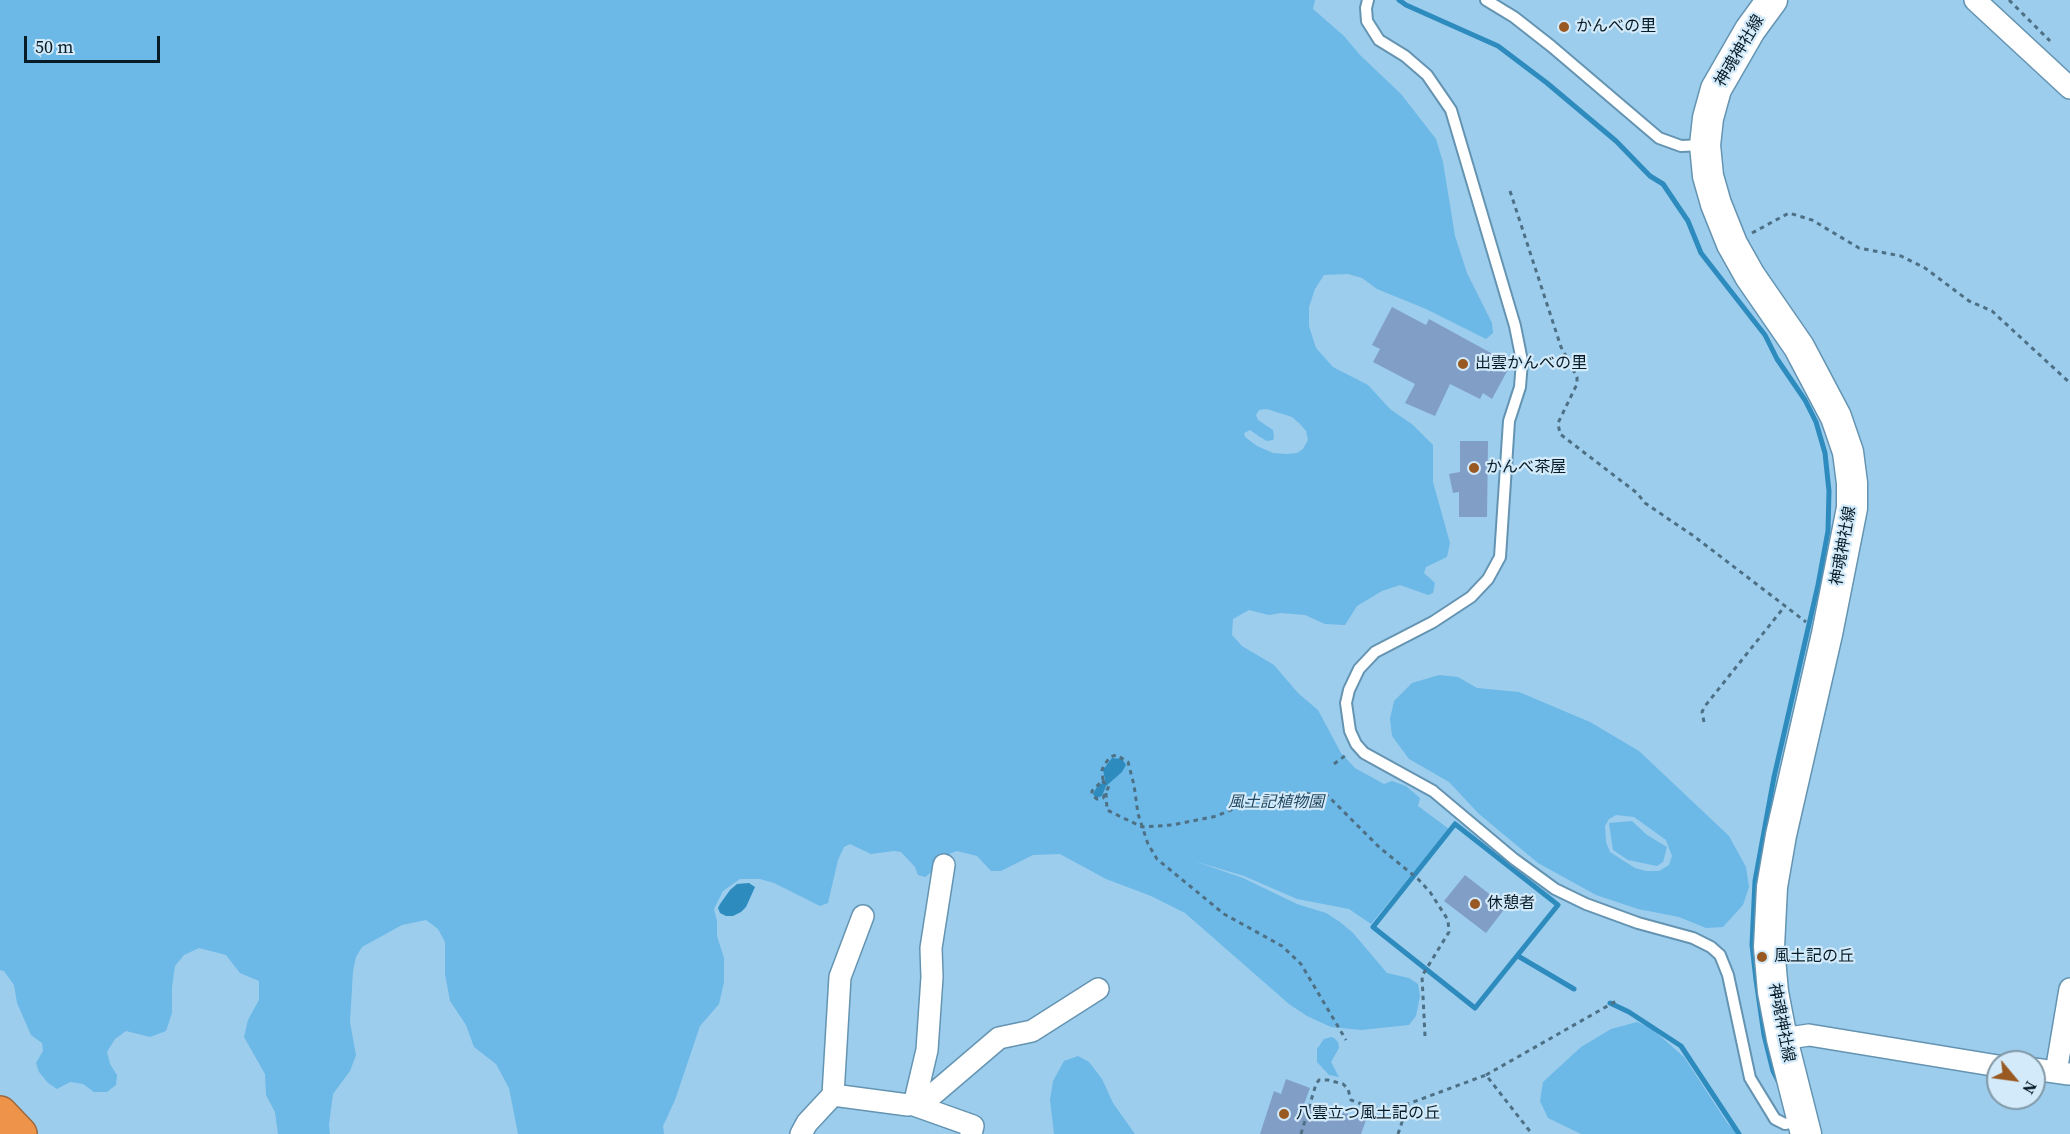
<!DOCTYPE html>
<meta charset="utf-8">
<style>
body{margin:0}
#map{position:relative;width:2070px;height:1134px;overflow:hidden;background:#9ccded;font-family:"Source Serif 4",serif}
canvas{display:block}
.north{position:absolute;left:1986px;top:1050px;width:60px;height:60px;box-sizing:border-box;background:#d2eafa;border:2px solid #8198a6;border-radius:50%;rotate:119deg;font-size:16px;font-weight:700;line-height:24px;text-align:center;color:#081c27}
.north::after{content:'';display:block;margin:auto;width:21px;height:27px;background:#995923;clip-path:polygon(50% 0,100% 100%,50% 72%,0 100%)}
.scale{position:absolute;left:24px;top:36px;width:136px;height:27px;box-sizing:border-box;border:3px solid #081c27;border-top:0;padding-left:8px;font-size:18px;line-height:21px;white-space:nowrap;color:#081c27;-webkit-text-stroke:4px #d2eafa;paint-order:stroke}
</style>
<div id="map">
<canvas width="2070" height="1134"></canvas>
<div class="north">N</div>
<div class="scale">50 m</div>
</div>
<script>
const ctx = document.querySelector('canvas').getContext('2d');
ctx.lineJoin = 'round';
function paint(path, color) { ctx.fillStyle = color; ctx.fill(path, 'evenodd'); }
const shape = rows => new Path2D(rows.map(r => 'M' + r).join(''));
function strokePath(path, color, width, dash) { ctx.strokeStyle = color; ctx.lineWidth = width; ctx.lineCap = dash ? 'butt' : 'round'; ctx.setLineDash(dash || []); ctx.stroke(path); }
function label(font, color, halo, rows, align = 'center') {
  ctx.font = font + ' "Source Serif 4","Noto Sans JP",serif'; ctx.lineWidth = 4.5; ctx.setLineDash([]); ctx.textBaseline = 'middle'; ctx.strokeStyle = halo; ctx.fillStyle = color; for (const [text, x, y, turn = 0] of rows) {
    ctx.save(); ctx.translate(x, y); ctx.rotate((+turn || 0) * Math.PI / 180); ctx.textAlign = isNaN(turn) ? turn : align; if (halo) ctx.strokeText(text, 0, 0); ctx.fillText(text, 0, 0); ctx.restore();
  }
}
paint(shape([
 [0,0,1315,0,1313,9,1344,36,1360,55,1401,94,1436,139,1443,162,1455,236,1467,273,1492,323,1493,333,1486,339,1426,309,1377,289,1362,278,1348,274,1324,275,1315,289,1309,307,1309,326,1316,348,1333,367,1368,385,1390,409,1413,425,1433,445,1433,482,1450,543,1447,557,1426,567,1424,573,1435,583,1433,593,1428,595,1400,585,1382,591,1357,606,1345,625,1325,624,1305,615,1281,613,1269,615,1249,610,1233,619,1232,635,1242,646,1274,665,1298,693,1318,710,1341,753,1355,768,1384,784,1392,781,1406,786,1420,798,1418,806,1449,829,1371,924,1349,909,1297,899,1244,876,1194,861,1243,878,1297,904,1326,913,1340,922,1353,933,1387,973,1409,978,1418,984,1420,996,1416,1016,1409,1025,1361,1030,1331,1027,1307,1016,1289,1004,1185,913,1151,896,1106,879,1060,854,1033,855,1001,871,991,871,977,856,957,851,946,855,934,870,925,877,918,875,915,867,901,852,894,851,871,854,850,844,844,847,838,860,828,903,820,906,774,883,760,879,740,879,723,891,714,909,717,921,717,936,724,958,724,982,719,1004,700,1026,675,1100,663,1126,664,1134,518,1134,509,1088,496,1064,474,1047,466,1025,450,1001,445,974,445,942,438,929,426,920,402,925,362,947,356,957,353,971,350,1022,356,1055,350,1071,333,1094,329,1125,330,1134,278,1134,275,1112,266,1095,265,1074,244,1037,248,1020,259,1000,259,981,240,973,226,955,199,948,184,955,175,966,172,987,172,1013,166,1031,150,1037,126,1031,115,1039,107,1052,110,1064,117,1075,116,1085,107,1092,94,1092,83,1084,70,1082,57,1089,48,1083,39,1072,36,1063,43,1051,42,1043,31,1035,17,1003,14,985,4,971,0,970],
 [1267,409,1292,417,1300,424,1306,431,1308,440,1303,449,1297,453,1287,454,1273,453,1257,446,1245,437,1244,433,1250,430,1260,437,1267,441,1273,440,1274,437,1273,430,1258,420,1256,415,1259,410],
 [1439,675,1458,677,1477,688,1519,692,1590,722,1639,751,1729,836,1746,867,1749,887,1743,905,1723,927,1706,928,1679,917,1638,909,1596,895,1538,863,1479,814,1449,782,1409,759,1392,736,1390,719,1394,701,1412,683],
 [1616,815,1634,817,1666,840,1672,856,1669,865,1659,871,1646,871,1635,868,1610,852,1606,842,1605,826,1609,819],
 [1632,821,1647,835,1667,847,1663,862,1657,866,1628,860,1613,850,1609,823],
 [1637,1022,1651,1028,1684,1057,1728,1124,1739,1134,1581,1134,1548,1118,1540,1101,1543,1082,1581,1047,1611,1029],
 [1331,1037,1334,1038,1338,1042,1339,1048,1331,1062,1339,1077,1329,1075,1317,1062,1317,1049,1324,1039],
 [1078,1056,1089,1062,1102,1079,1113,1103,1135,1134,1054,1134,1050,1100,1053,1081,1064,1061]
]), '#6cb8e7');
paint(shape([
 [1112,758,1122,759,1126,765,1122,772,1106,786,1102,796,1096,798,1093,794,1098,785,1103,783,1105,779,1103,770],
 [749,883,755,887,746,907,741,912,733,916,726,916,720,913,718,908,720,904,730,890,737,884]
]), '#2d8bbe');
strokePath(shape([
 [1399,0,1406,5,1498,46,1547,83,1616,141,1650,176,1663,184,1688,221,1701,253,1765,335,1777,359,1805,400,1816,422,1825,453,1829,491,1828,531,1818,585,1774,777,1755,881,1752,945,1756,980,1764,1035,1773,1071,1780,1085],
 [1455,824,1558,905,1475,1008,1373,927,1455,824],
 [1518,956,1574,989],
 [1610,1003,1629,1012,1681,1046,1739,1134]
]), '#2d8bbe', 5);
paint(shape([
 [1392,307,1426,325,1429,319,1511,364,1492,399,1483,393,1480,399,1450,384,1435,416,1405,403,1415,384,1373,362,1380,349,1372,345],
 [1460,441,1488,441,1487,517,1459,517,1459,492,1453,493,1449,474,1460,472],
 [1465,875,1506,907,1486,933,1444,901],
 [1286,1079,1310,1088,1304,1104,1342,1116,1343,1112,1366,1120,1361,1134,1260,1134,1274,1091,1281,1094]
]), '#819ec6');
const lane = shape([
 [1368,0,1366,8,1367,21,1379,40,1405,56,1427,75,1451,110,1515,326,1522,361,1520,387,1509,421,1500,557,1488,579,1471,597,1433,622,1375,652,1359,669,1349,690,1346,703,1350,731,1356,744,1364,753,1433,791,1514,859,1555,889,1586,904,1638,923,1693,938,1711,947,1720,955,1728,975,1750,1078,1775,1119,1785,1124,1800,1121],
 [1486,0,1514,17,1551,46,1659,138,1681,146,1704,145]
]);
const street = shape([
 [1975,0,2070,88],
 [944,865,931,948,932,977,927,1050,914,1105,973,1126,971,1134],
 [1782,1039,1809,1035,1998,1066],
 [2034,1069,2069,1074],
 [2056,1072,2070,989],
 [833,1095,908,1105,924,1102,999,1038,1032,1031,1098,989],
 [801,1134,807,1123,833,1095,840,977,863,916]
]);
const secondary = shape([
 [1772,0,1750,30,1716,89,1708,118,1705,145,1708,176,1716,204,1732,244,1750,276,1799,347,1836,417,1848,452,1852,483,1852,508,1827,634,1781,835,1772,887,1769,947,1773,992,1782,1039,1806,1134]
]);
const highway = shape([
 [0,1113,20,1134]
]);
strokePath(lane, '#6494b1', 14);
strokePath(street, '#6494b1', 24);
strokePath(secondary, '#6494b1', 33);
strokePath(highway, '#9e693e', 36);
strokePath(shape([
 [2009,0,2050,41],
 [1510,191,1561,347,1577,377,1577,384,1558,423,1560,434,1637,493,1645,503,1695,537,1806,622],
 [1752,233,1789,213,1812,220,1859,248,1901,256,1925,268,1969,301,1992,311,2070,383],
 [1704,722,1702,712,1705,706,1785,606],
 [1334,764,1346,755],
 [1102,781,1109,786,1103,798,1097,799,1092,795,1092,791,1103,780,1102,770,1105,764,1110,757,1116,755,1128,762,1134,785,1138,814,1148,844,1157,859,1224,914,1282,946,1301,964,1346,1040],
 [1106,793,1107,810,1142,827,1172,825,1217,816,1244,804,1277,794,1303,793,1328,796,1379,847,1418,879,1430,892,1448,920,1449,932,1422,976,1425,1036],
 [1486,1075,1618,1000],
 [1301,1134,1316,1084,1319,1080,1328,1080,1343,1084,1348,1089,1351,1100,1367,1106,1380,1110,1397,1108],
 [1398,1134,1402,1122,1397,1108,1486,1075,1532,1134]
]), '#4e7085', 3, [4.5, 4.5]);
strokePath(lane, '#fff', 10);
strokePath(street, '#fff', 21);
strokePath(secondary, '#fff', 30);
strokePath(highway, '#ee934a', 33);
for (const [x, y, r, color] of [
 [1564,27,6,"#995923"],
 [1463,364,6,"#995923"],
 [1474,468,6,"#995923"],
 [1475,904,6,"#995923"],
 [1762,957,6,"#995923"],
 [1284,1114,6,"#995923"]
]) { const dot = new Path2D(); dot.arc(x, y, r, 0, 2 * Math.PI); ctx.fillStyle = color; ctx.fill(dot); strokePath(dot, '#d2eafa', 2); }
label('16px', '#081c27', '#d2eafa', [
 ["かんべの里",1576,27],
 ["出雲かんべの里",1475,364],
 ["かんべ茶屋",1486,468],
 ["休憩者",1487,904],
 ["風土記の丘",1774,957],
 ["八雲立つ風土記の丘",1296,1114]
], 'left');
label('16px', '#081c27', '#d2eafa', [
 ["神魂神社線",1740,51,-59],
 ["神魂神社線",1844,546,-80],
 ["神魂神社線",1781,1023,79]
]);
label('italic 16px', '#234960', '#d2eafa', [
 ["風土記植物園",1276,803]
]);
</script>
